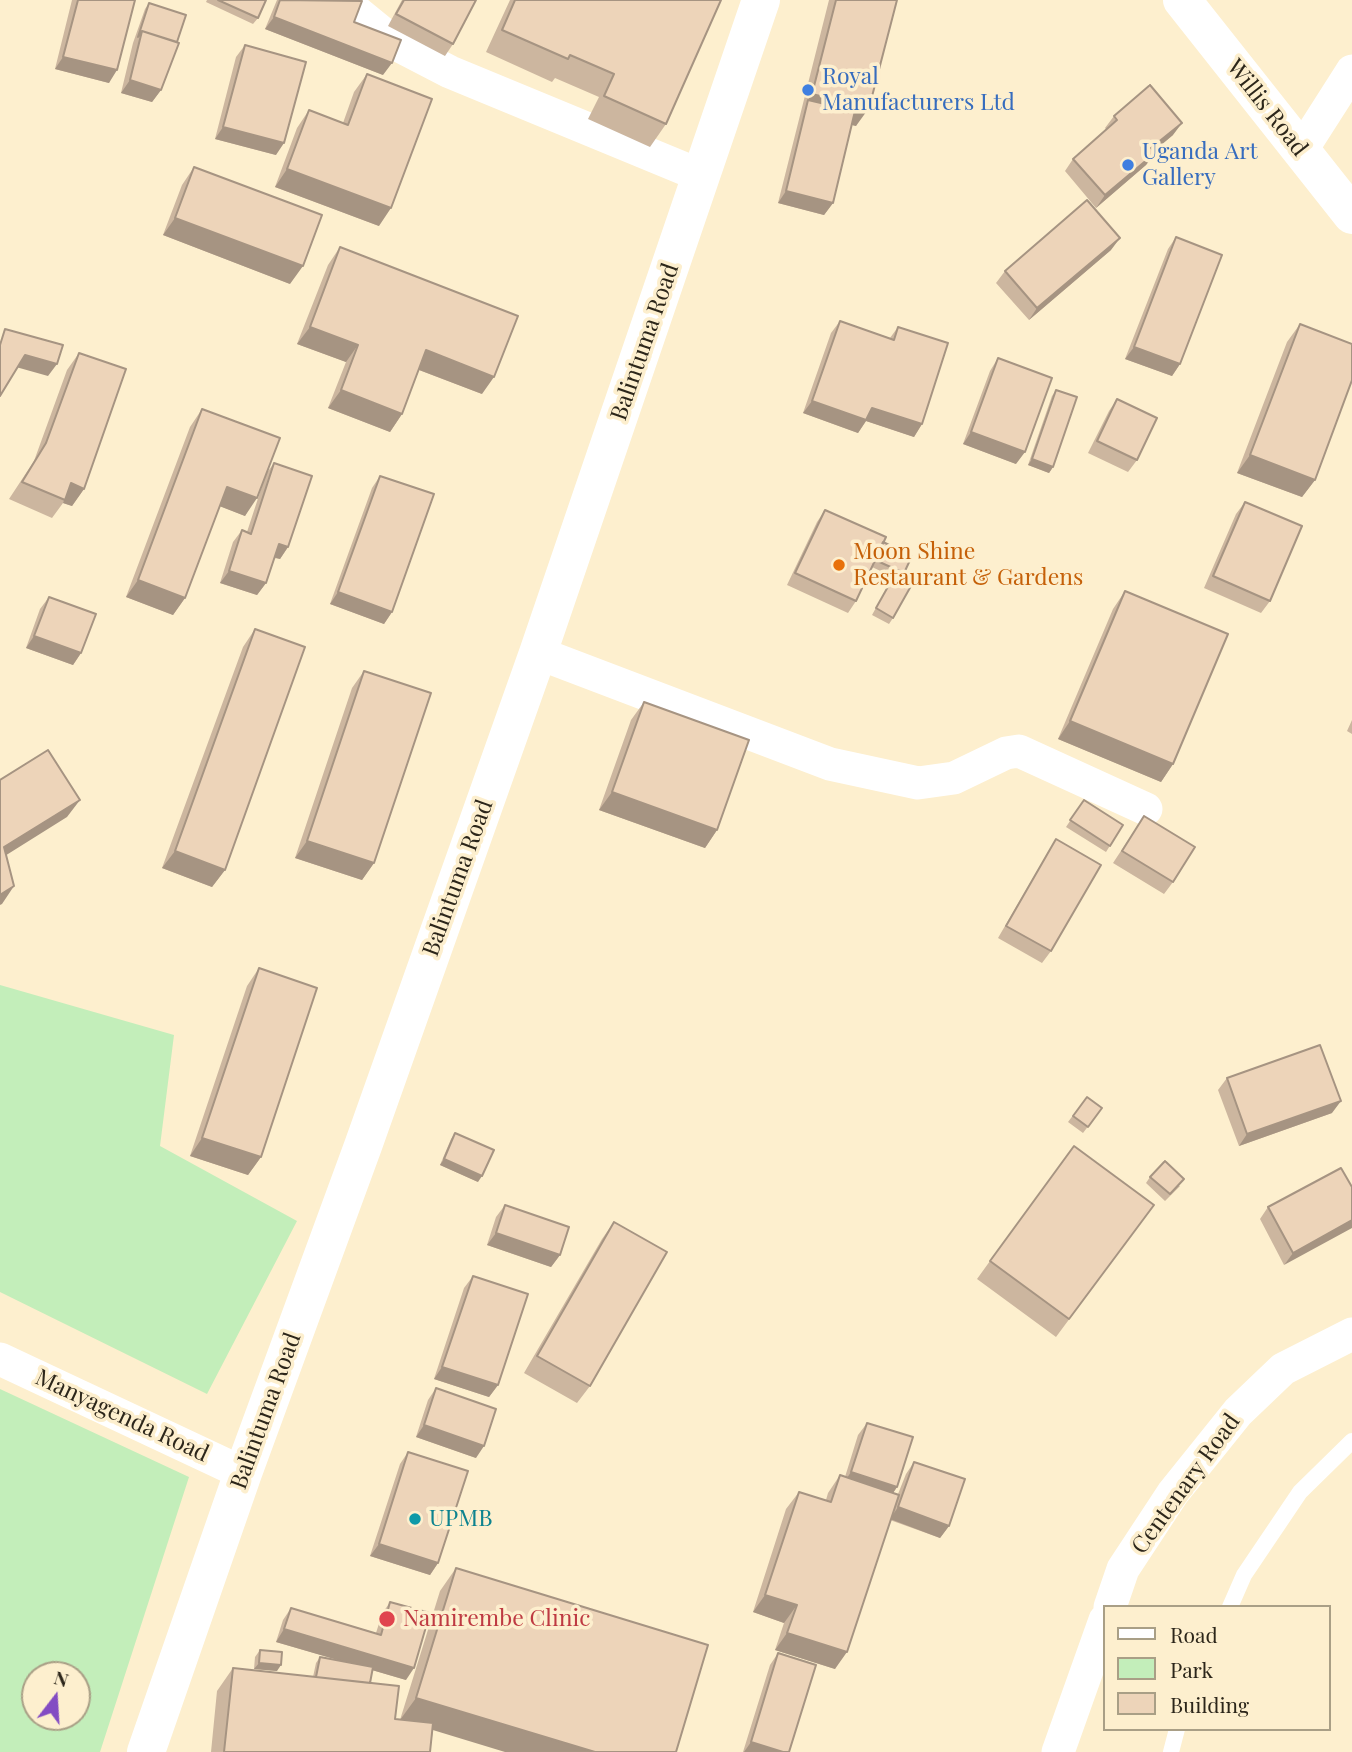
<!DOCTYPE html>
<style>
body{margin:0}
#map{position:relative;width:1352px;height:1752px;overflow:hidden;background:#fdefce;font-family:"Playfair Display",serif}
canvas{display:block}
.legend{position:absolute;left:1103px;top:1605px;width:228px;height:126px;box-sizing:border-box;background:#fdefce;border:2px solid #a99f86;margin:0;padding:9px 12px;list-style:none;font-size:21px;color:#2c261a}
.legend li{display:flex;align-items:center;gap:14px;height:35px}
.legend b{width:35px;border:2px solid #a99f86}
.north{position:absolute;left:21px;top:1661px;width:70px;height:70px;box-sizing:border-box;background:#fdefce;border:2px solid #a99f86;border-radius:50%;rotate:17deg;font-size:19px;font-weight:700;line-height:28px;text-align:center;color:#2c261a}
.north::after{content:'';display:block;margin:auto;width:24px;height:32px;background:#834cc3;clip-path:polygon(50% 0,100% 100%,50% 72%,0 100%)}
</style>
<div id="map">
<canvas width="1352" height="1752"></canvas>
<ul class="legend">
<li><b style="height:9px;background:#fff"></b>Road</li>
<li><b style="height:19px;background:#c3eeba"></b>Park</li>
<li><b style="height:19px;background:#edd4b9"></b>Building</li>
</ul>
<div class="north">N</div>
</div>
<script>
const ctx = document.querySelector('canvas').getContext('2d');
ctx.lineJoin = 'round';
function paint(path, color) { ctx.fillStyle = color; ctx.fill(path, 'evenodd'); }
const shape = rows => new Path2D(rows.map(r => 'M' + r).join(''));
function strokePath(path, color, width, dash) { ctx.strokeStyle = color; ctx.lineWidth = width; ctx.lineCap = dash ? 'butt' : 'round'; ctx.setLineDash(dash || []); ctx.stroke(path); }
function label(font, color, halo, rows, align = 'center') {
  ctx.font = font + ' "Playfair Display",serif'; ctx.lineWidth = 7; ctx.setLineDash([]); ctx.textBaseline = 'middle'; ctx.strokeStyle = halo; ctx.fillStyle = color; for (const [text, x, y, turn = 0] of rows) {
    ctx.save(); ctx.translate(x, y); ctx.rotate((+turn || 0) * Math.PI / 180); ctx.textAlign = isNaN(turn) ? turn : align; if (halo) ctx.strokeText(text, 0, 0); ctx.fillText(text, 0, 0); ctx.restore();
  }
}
paint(shape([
 [0,985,174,1035,160,1146,297,1221,207,1394,0,1292],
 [0,1389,189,1477,100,1752,0,1752],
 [35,1675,77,1675,77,1717,35,1717]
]), '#c3eeba');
strokePath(shape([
 [1230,1607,1244,1575,1300,1492,1352,1441],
 [1171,1752,1177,1729]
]), '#fff', 16);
strokePath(shape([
 [342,0,396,44,450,72,702,176],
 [1301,151,1352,71],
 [538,653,830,764,918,783,954,778,1006,753,1019,751,1146,809],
 [0,1359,243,1473],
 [1110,1607,1123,1569,1173,1493,1238,1412,1283,1369,1352,1334],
 [1058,1752,1105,1620]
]), '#fff', 33);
strokePath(shape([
 [1182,0,1352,215]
]), '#fff', 38);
strokePath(shape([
 [146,1752,243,1473,363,1146,538,653,761,0]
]), '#fff', 38);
paint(shape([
 [72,0,135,0,109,83,55,69],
 [207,0,266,0,258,18,253,24,206,2],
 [277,0,360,0,354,22,383,75,265,29],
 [402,0,476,0,453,44,445,56,388,26],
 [510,0,721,0,666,124,650,147,588,119,599,97,555,78,552,82,486,52],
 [829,0,897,0,856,126,852,125,833,203,824,215,778,203],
 [149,3,161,90,152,102,121,93,133,43,145,9],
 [245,45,276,155,215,139,236,57],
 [367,74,379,226,275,187,297,128,309,110,343,123,354,92],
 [1114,116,1173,135,1154,151,1155,153,1146,165,1096,208,1065,171,1073,159,1107,130,1105,128],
 [194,167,290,284,163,235,182,185],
 [1176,237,1180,364,1172,376,1125,359,1168,249],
 [340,247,482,394,419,370,402,414,390,432,328,408,346,362,297,344,328,265],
 [1111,250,1029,320,996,283,1005,271],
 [840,321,890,338,898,327,922,424,914,437,866,421,858,433,803,413,831,333],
 [1300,324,1315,480,1302,497,1237,473,1287,342],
 [79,353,84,489,72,506,63,503,52,518,9,499,34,461,67,370],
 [998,358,1016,464,963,444,990,371],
 [1056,390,1053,467,1049,473,1028,465,1052,396],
 [1117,399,1137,460,1128,472,1088,453,1109,411],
 [202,409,266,474,274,463,288,547,280,559,274,558,266,583,257,595,220,583,233,542,242,530,247,532,264,480,245,516,220,506,185,598,173,615,126,597,190,427],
 [380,476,392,612,384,624,330,604,372,488],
 [1245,502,1270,601,1261,613,1204,588,1236,514],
 [825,510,883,542,904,573,899,579,893,618,889,624,872,615,893,577,872,567,856,601,848,613,787,585,817,522],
 [1125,591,1173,764,1161,782,1058,739,1113,609],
 [49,597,81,653,73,665,26,648,40,609],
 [255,629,225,870,212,887,162,868,243,647],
 [364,671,374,863,362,880,295,858,352,688],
 [644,702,717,830,705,848,599,810,631,720],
 [1352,720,1352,734,1347,731],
 [1084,800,1123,825,1106,852,1066,827],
 [1144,816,1173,882,1164,894,1113,863],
 [1056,839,1051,951,1042,963,998,938,1048,852],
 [259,968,261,1157,248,1175,190,1156,247,986],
 [1227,1078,1332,1113,1239,1146,1218,1090],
 [1087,1097,1102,1108,1083,1133,1068,1122],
 [455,1133,478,1182,440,1165,451,1139],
 [1150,1177,1180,1186,1165,1201,1146,1183],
 [1352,1187,1284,1265,1260,1219,1268,1207],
 [505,1205,560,1255,551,1267,487,1245,496,1217],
 [1154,1205,1056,1337,977,1279,990,1261],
 [614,1222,590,1386,577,1403,524,1373,602,1239],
 [473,1276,498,1385,489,1397,434,1379,464,1288],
 [436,1388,476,1458,416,1437,428,1400],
 [867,1423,897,1487,893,1493,898,1494,906,1474,914,1462,949,1526,940,1538,890,1520,835,1669,775,1650,784,1623,753,1612,786,1509,799,1492,826,1500,828,1493,840,1475,845,1477,858,1435],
 [408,1452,438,1563,430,1575,370,1556,400,1464],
 [456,1568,430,1752,211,1752,217,1691,233,1668,313,1677,316,1663,320,1657,345,1662,276,1642,283,1620,291,1608,376,1633,382,1614,390,1602,406,1680,372,1670,370,1683,395,1719,400,1720,440,1591],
 [260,1650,277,1671,254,1669,255,1657],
 [778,1653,789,1752,743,1752,770,1665]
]), '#ccb69f');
paint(shape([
 [274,17,392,63,383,75,265,29],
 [63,57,117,70,109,83,55,69],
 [130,80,161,90,152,102,121,93],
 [812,94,869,108,856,126,805,113,808,100],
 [1182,123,1173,135,1143,160,1151,148],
 [223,127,284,143,276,155,215,139],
 [1155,153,1146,165,1096,208,1105,195],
 [287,169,391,208,379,226,275,187],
 [786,191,833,203,824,215,778,203],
 [175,218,303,266,290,284,163,235],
 [1120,238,1111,250,1029,320,1037,308],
 [310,327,358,345,346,362,297,344],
 [1134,347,1180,364,1172,376,1125,359],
 [426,350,494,377,482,394,414,368],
 [25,355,57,364,48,376,16,367],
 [341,390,402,414,390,432,328,408],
 [812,401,872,408,922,424,914,437,866,421,858,433,803,413],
 [971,432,1025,452,1016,464,963,444],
 [1250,455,1315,480,1302,497,1237,473],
 [1032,459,1053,467,1049,473,1028,465],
 [71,483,84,489,72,506,63,503],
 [227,487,257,498,245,516,214,504],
 [279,544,288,547,280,559,270,556],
 [229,571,266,583,257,595,220,583],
 [138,580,185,598,173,615,126,597],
 [338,592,392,612,384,624,330,604],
 [34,636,81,653,73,665,26,648],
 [1070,721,1173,764,1161,782,1058,739],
 [612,792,717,830,705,848,599,810],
 [80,800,67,817,0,859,4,847],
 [307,841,374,863,362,880,295,858],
 [175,851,225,870,212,887,162,868],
 [14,886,2,904,0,905,0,895],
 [1341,1101,1332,1113,1239,1146,1247,1134],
 [202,1138,261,1157,248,1175,190,1156],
 [444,1159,482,1176,478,1182,440,1165],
 [1352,1220,1352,1228,1284,1265,1293,1253],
 [496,1233,560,1255,551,1267,487,1245],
 [442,1367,498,1385,489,1397,434,1379],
 [424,1425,484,1446,476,1458,416,1437],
 [851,1472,897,1487,889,1499,843,1484],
 [898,1507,949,1526,940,1538,890,1519],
 [379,1544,438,1563,430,1575,370,1556],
 [765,1595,797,1605,784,1623,753,1612],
 [284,1629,414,1668,406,1680,276,1642],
 [787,1633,847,1652,835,1669,775,1650],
 [259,1663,281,1665,277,1671,254,1669],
 [416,1698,595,1752,505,1752,400,1720],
 [751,1742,783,1752,744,1752]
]), '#a69482');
const building = shape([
 [78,0,135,0,117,70,63,57,78,0],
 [218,0,266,0,258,18,218,0],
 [280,0,362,1,354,22,401,40,392,63,274,17,280,0],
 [404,0,476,0,453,44,396,14,404,0],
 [515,0,721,0,666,124,604,96,614,74,570,55,568,59,502,30,515,0],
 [836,0,897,0,869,108,812,94,836,0],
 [149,3,186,15,177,42,142,31,138,37,149,3],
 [142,31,179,43,161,90,130,80,142,31],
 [245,45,306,62,284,143,223,127,245,45],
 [367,74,432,99,391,208,287,169,309,110,348,125,367,74],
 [1150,85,1182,123,1151,148,1155,153,1105,195,1073,159,1117,120,1114,116,1150,85],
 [808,100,855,111,833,203,786,191,808,100],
 [194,167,322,215,303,266,175,218,194,167],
 [1087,200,1120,238,1037,308,1005,271,1087,200],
 [1176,237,1222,255,1180,364,1134,347,1176,237],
 [340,247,518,316,494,377,426,350,402,414,341,390,358,345,310,327,340,247],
 [840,321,894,340,898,327,948,343,922,424,872,408,866,420,812,401,840,321],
 [1300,324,1352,344,1352,380,1315,480,1250,455,1300,324],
 [5,329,63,345,57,364,25,355,0,396,0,345,5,329],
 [79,353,126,369,84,489,71,483,65,500,22,482,46,443,79,353],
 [998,358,1052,378,1025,452,971,432,998,358],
 [1056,390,1077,397,1053,467,1032,459,1056,390],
 [1117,399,1157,418,1137,460,1097,441,1117,399],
 [202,409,280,438,257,498,227,487,185,598,138,580,202,409],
 [274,463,312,476,288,547,279,544,266,583,229,571,242,530,251,534,274,463],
 [380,476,434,494,392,612,338,592,380,476],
 [1245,502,1302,526,1270,601,1213,576,1245,502],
 [825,510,886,537,856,601,795,573,825,510],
 [883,542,912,556,904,573,875,560,883,542],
 [894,576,911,586,893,618,876,608,894,576],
 [1125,591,1228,634,1173,764,1070,721,1125,591],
 [49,597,96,614,81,653,34,636,49,597],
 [255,629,305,647,225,870,175,851,255,629],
 [364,671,431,693,374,863,307,841,364,671],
 [644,702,749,740,717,830,612,792,644,702],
 [48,750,80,800,4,847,14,886,0,895,0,780,48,750],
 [1084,800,1123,825,1110,846,1070,820,1084,800],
 [1144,816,1195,847,1173,882,1122,851,1144,816],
 [1056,839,1101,865,1051,951,1006,926,1056,839],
 [259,968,317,988,261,1157,202,1138,259,968],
 [1320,1045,1341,1101,1247,1134,1227,1078,1320,1045],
 [1087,1097,1102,1108,1088,1127,1073,1116,1087,1097],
 [455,1133,494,1150,482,1176,444,1159,455,1133],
 [1074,1146,1154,1205,1069,1319,990,1261,1074,1146],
 [1165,1161,1184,1179,1170,1194,1150,1177,1165,1161],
 [1341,1168,1352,1187,1352,1220,1293,1253,1268,1207,1341,1168],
 [505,1205,569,1227,560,1255,496,1233,505,1205],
 [614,1222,667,1252,590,1386,537,1356,614,1222],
 [473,1276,528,1294,498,1385,442,1367,473,1276],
 [436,1388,496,1409,484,1446,424,1425,436,1388],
 [867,1423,913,1437,897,1487,851,1472,867,1423],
 [408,1452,468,1471,438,1563,379,1544,408,1452],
 [914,1462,965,1479,949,1526,898,1507,914,1462],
 [840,1475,899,1495,847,1652,787,1633,797,1605,765,1595,799,1492,831,1502,840,1475],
 [456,1568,708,1645,676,1752,595,1752,416,1698,456,1568],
 [390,1602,430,1613,414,1668,284,1629,291,1608,381,1635,390,1602],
 [260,1650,282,1652,281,1665,259,1663,260,1650],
 [778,1653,816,1665,789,1752,783,1752,751,1742,778,1653],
 [320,1657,373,1667,370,1683,316,1677,320,1657],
 [233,1668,399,1686,395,1719,433,1723,430,1752,224,1752,233,1668]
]);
paint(building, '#edd4b9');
strokePath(building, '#a69482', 2);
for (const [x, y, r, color] of [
 [808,90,7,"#3f7fe0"],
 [1128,165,7,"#3f7fe0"],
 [839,565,7,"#e8710a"],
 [415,1519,7,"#0f9aa8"],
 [387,1619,9,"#e0444e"]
]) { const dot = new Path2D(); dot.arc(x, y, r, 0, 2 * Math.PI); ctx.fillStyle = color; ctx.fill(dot); strokePath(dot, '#fdefce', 2.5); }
label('23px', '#366cbe', '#fdefce', [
 ["Royal",822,77],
 ["Manufacturers Ltd",822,103],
 ["Uganda Art",1142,152],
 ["Gallery",1142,178]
], 'left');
label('23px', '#2c261a', '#fdefce', [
 ["Willis Road",1267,108,52],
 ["Balintuma Road",645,342,-71],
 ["Balintuma Road",458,878,-70],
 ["Balintuma Road",266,1411,-70],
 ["Manyagenda Road",122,1416,25],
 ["Centenary Road",1186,1484,-54]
]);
label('23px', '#c56008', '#fdefce', [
 ["Moon Shine",853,552],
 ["Restaurant & Gardens",853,578]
], 'left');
label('23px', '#0d838f', '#fdefce', [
 ["UPMB",429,1519]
], 'left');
label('23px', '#be3a42', '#fdefce', [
 ["Namirembe Clinic",403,1619]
], 'left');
</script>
